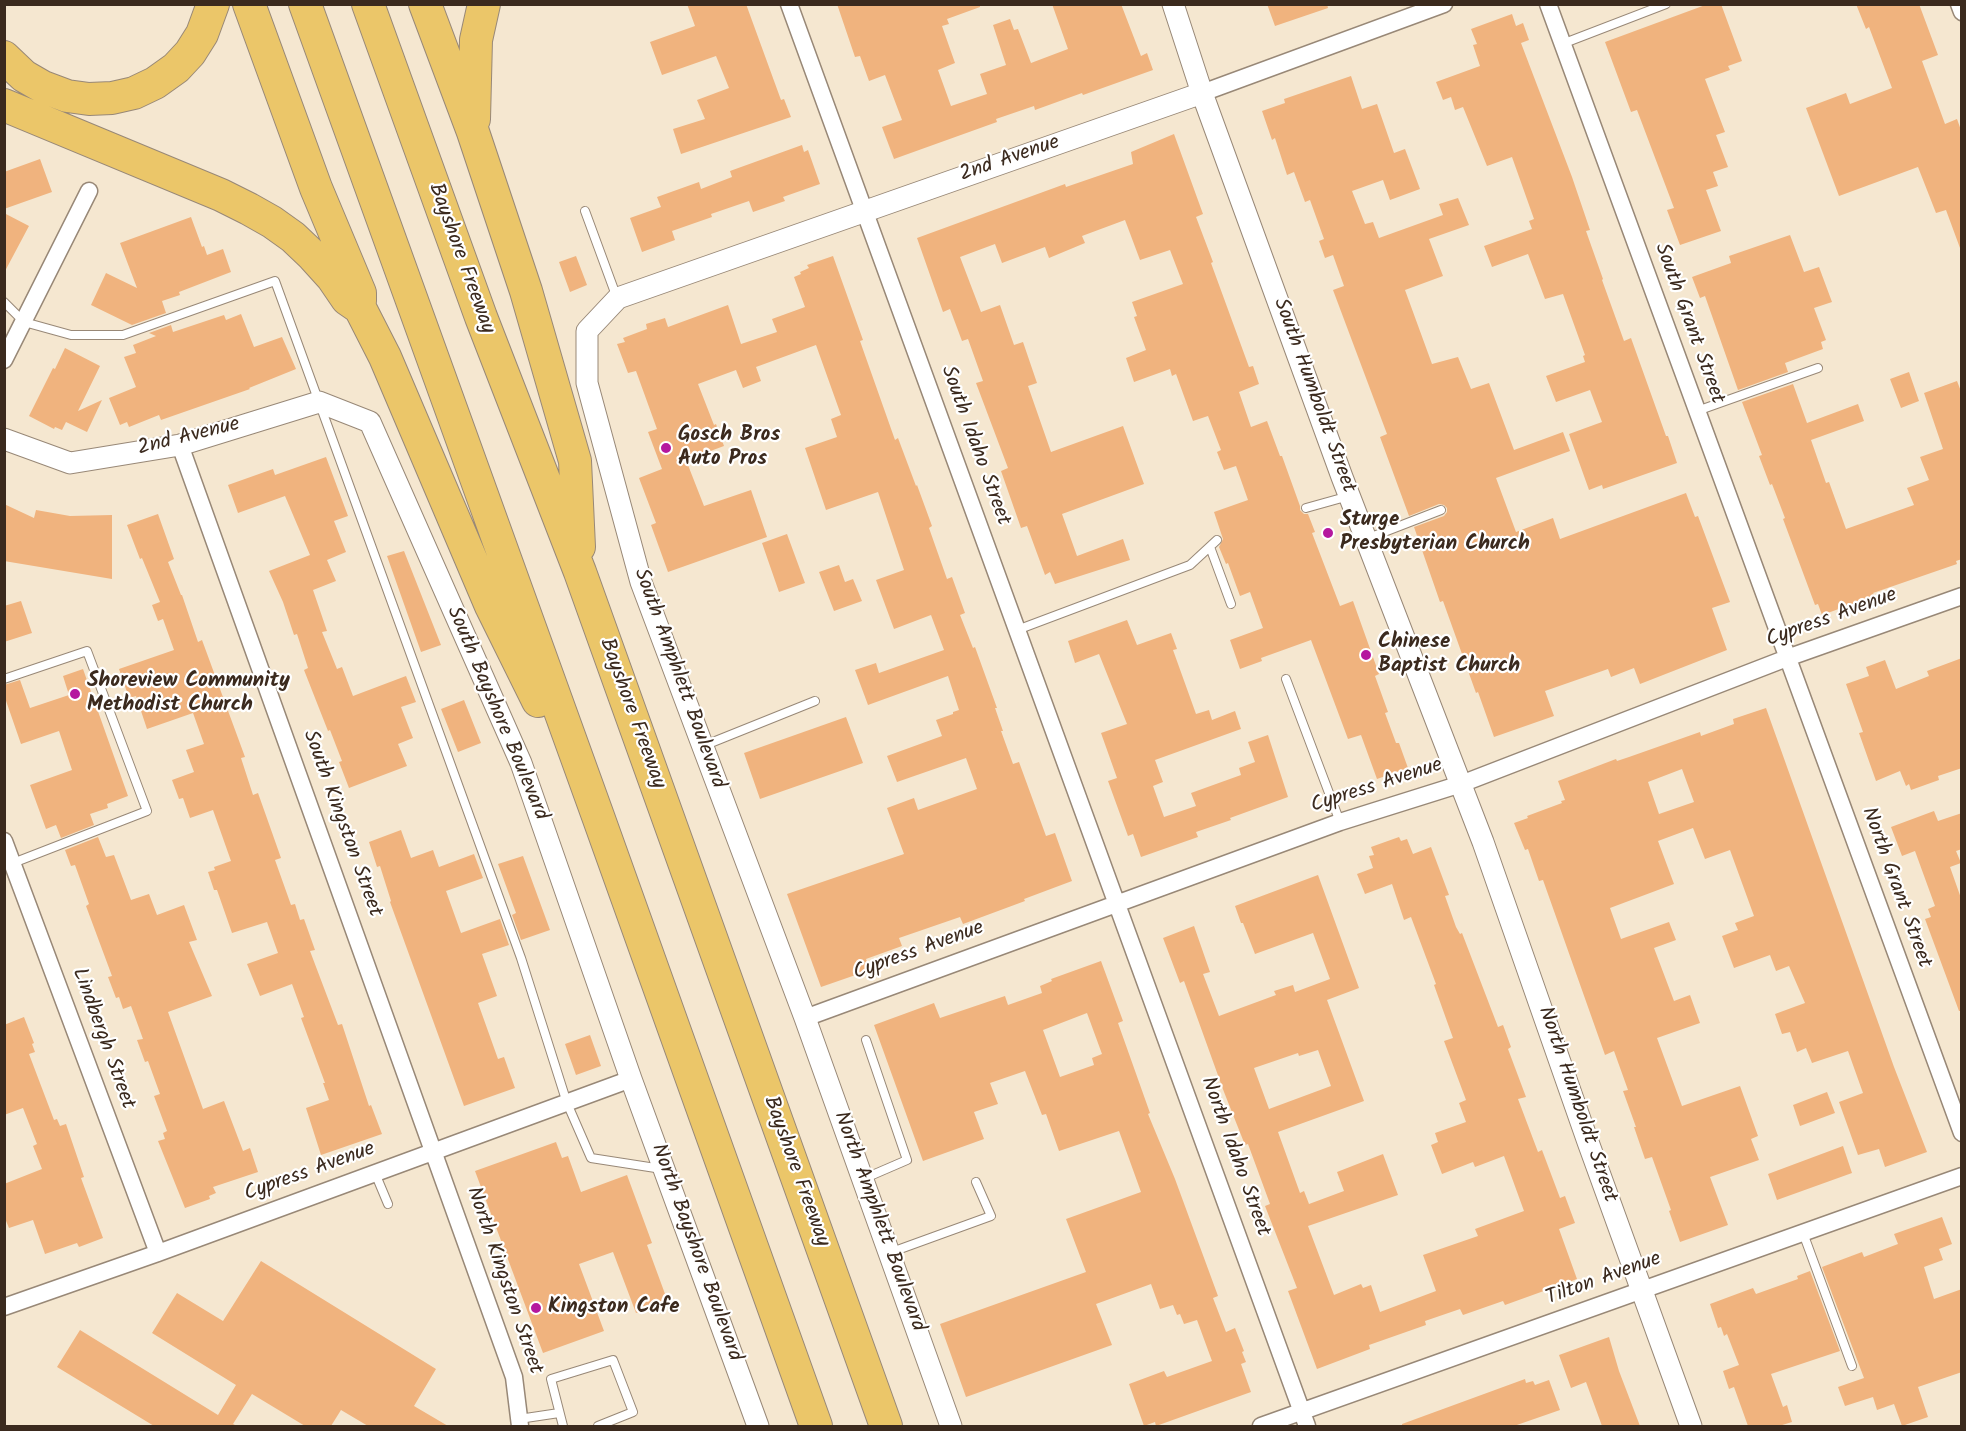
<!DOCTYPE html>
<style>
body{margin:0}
#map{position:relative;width:1966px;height:1431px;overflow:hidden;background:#f5e7d0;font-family:Kalam,sans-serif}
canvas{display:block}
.frame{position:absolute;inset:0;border:6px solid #3b2a1e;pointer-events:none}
</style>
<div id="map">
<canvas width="1966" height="1431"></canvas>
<div class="frame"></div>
</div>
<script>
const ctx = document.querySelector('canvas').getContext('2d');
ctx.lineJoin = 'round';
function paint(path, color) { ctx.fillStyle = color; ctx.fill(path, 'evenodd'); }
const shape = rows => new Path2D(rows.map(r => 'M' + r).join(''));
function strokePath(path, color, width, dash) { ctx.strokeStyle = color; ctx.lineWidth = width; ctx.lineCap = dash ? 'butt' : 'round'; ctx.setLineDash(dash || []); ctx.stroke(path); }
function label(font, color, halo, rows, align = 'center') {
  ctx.font = font + ' Kalam,sans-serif'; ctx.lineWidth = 4.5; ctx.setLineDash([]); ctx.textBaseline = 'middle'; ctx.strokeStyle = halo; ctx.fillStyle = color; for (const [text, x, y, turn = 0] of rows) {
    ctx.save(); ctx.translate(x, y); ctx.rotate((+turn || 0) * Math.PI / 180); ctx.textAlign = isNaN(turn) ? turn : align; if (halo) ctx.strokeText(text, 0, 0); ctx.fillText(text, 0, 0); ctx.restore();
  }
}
paint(shape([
 [687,4,746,4,781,100,784,99,791,117,681,154,673,129,705,119,697,100,729,88,716,56,662,75,650,42,695,26],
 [837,4,980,4,980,7,947,19,949,24,942,26,955,63,938,70,951,106,987,94,980,74,1006,65,993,25,1010,19,1014,30,1018,29,1031,63,1068,49,1052,4,1121,4,1141,56,1147,53,1153,70,1083,95,1082,93,1035,110,1034,106,996,119,997,122,894,159,882,127,902,120,885,75,869,81,860,56,855,57],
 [1267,4,1327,4,1328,8,1275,26],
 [1708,4,1721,4,1742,61,1728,66,1730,70,1705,79,1725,132,1716,135,1728,167,1713,172,1718,186,1706,190,1721,231,1680,245,1667,210,1674,208,1637,110,1631,112,1605,42],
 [1856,4,1919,4,1938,55,1922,61,1945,124,1957,119,1962,133,1962,247,1960,248,1946,210,1936,213,1918,167,1839,196,1806,108,1846,93,1850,104,1892,88,1869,27,1866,29],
 [1512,14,1516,26,1523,23,1529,40,1521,43,1572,177,1590,230,1586,231,1603,279,1602,280,1624,341,1631,338,1666,436,1668,436,1677,463,1603,489,1602,485,1589,490,1569,434,1602,422,1590,390,1556,402,1546,376,1585,362,1583,356,1585,355,1563,294,1545,299,1528,254,1492,267,1484,246,1532,229,1529,221,1534,219,1512,157,1487,166,1463,107,1455,110,1451,97,1443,100,1436,82,1480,66,1473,45,1477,44,1471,29],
 [1351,76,1362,109,1377,104,1394,153,1405,149,1420,189,1390,200,1383,180,1352,191,1365,224,1373,222,1379,238,1443,215,1439,204,1458,198,1469,225,1429,239,1443,276,1405,290,1432,364,1458,357,1471,389,1489,383,1514,450,1563,432,1570,451,1496,478,1516,532,1553,518,1560,539,1686,493,1695,517,1698,516,1730,602,1712,608,1727,650,1640,684,1634,668,1611,677,1608,669,1545,691,1554,716,1494,737,1478,692,1476,693,1443,601,1440,602,1414,527,1444,516,1447,512,1447,508,1444,505,1439,504,1409,516,1380,437,1387,434,1333,290,1344,286,1333,255,1325,258,1319,241,1324,239,1310,200,1305,202,1294,172,1287,175,1275,138,1272,140,1262,111,1285,103,1284,99],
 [1174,134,1203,214,1196,217,1213,262,1211,263,1249,367,1253,366,1259,384,1239,392,1251,427,1267,421,1280,456,1282,456,1300,506,1300,510,1304,514,1308,514,1315,532,1312,533,1340,606,1353,601,1379,674,1375,676,1388,712,1385,713,1396,743,1399,743,1408,768,1377,779,1361,735,1348,739,1311,640,1261,658,1262,661,1240,669,1230,640,1263,628,1250,592,1240,596,1228,563,1226,564,1219,547,1223,539,1214,512,1248,500,1236,466,1224,470,1217,452,1221,450,1208,416,1193,421,1176,374,1172,376,1170,369,1134,382,1126,358,1146,350,1134,317,1137,316,1132,302,1183,284,1170,250,1140,260,1125,220,1082,236,1085,243,1049,258,1045,247,1002,263,995,244,960,257,981,312,1000,305,1014,345,1023,342,1037,383,1028,386,1051,452,1123,426,1144,484,1062,514,1077,556,1123,539,1130,560,1055,584,1050,572,1045,575,1027,526,1021,528,1001,471,1008,468,976,383,983,381,968,339,962,341,950,309,943,312,917,238,1065,184,1066,187,1133,164,1131,152],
 [802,145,804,152,808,150,820,184,783,197,785,201,753,212,749,201,711,214,712,217,672,231,675,240,642,252,630,218,661,207,657,197,699,182,701,189,732,177,730,171],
 [40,159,52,192,4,209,4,172],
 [4,213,29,226,4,273],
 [191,217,202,247,204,246,207,255,223,249,231,272,179,292,180,295,162,301,166,313,132,325,91,305,106,273,137,288,120,243],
 [1790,235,1804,272,1819,267,1832,302,1814,308,1826,340,1821,342,1823,349,1785,363,1788,372,1738,390,1705,296,1700,298,1692,277,1731,263,1729,256],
 [576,256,587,285,570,292,559,262],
 [833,256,863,340,860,341,895,440,898,438,916,486,917,485,932,526,929,528,947,579,952,577,965,613,960,615,973,648,975,647,997,708,995,708,1003,731,1001,731,1013,764,1019,762,1046,836,1055,833,1072,881,1024,899,1025,901,963,924,960,917,899,938,902,946,866,959,870,970,821,987,787,894,904,854,887,808,914,798,918,810,977,789,966,758,897,782,887,756,942,736,936,720,953,714,953,712,959,710,948,676,868,705,855,670,876,663,879,673,944,650,931,615,894,629,876,580,904,570,878,492,826,510,805,448,837,437,831,419,841,415,816,345,756,367,761,381,743,388,736,370,698,384,714,425,716,424,724,446,686,460,704,506,751,490,767,537,668,572,651,525,656,523,639,478,662,469,648,432,657,429,636,371,628,373,617,344,625,342,623,338,647,329,646,324,665,318,668,327,728,305,741,344,777,332,772,319,805,307,794,277,801,274,800,272,809,268,807,265],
 [241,314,254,347,282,337,296,369,249,388,250,389,161,420,159,415,129,427,127,422,120,425,109,398,136,387,124,357,136,353,133,345,156,336,149,333,171,325,173,332,224,315,226,320],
 [65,348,100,366,78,411,102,400,87,432,66,422,62,430,55,427,54,429,29,416,53,368,55,369],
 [1909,372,1919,401,1901,408,1890,379],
 [1957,381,1962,394,1962,559,1956,561,1957,564,1873,593,1875,596,1822,615,1818,604,1815,605,1783,519,1785,518,1772,484,1770,485,1759,456,1762,455,1742,402,1793,384,1807,423,1858,404,1864,421,1811,440,1826,483,1829,482,1846,529,1914,505,1907,488,1929,480,1920,457,1943,449,1924,393],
 [326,457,348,516,334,521,346,552,327,560,336,581,313,590,327,631,322,632,337,669,342,667,353,696,406,676,416,702,401,707,413,738,398,744,407,766,349,788,339,762,342,761,330,730,328,731,304,670,308,668,297,634,294,635,283,602,269,571,310,555,285,496,238,513,228,485,273,469,275,475],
 [4,504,34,518,36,510,70,516,112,515,112,579,4,561],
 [158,514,174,559,168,562,181,595,182,595,198,642,202,640,245,757,241,758,253,795,258,793,269,824,281,858,275,860,291,905,295,904,300,920,304,919,315,950,310,951,338,1025,342,1024,369,1106,371,1105,382,1134,321,1155,306,1108,329,1100,323,1083,325,1083,301,1018,304,1017,292,984,260,996,247,964,278,953,267,922,232,933,217,890,214,890,208,872,215,870,214,867,231,861,213,810,190,818,183,798,179,799,172,780,194,772,186,750,204,744,193,713,147,729,136,696,129,698,119,669,174,650,163,619,158,621,152,605,160,602,142,558,140,559,127,525],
 [787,534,805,583,779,592,762,543],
 [404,551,441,645,421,652,387,556],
 [839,565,845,582,853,579,862,601,834,611,819,572],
 [21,601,32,633,4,642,4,606],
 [1127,620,1137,645,1171,633,1177,649,1173,650,1196,714,1209,710,1212,720,1235,711,1241,729,1155,760,1163,782,1153,786,1164,817,1196,806,1191,793,1241,775,1239,768,1255,762,1248,742,1268,735,1288,797,1230,818,1231,820,1196,832,1198,837,1141,857,1133,834,1128,836,1108,781,1117,778,1101,733,1127,724,1099,654,1075,663,1068,641],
 [1962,658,1962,768,1938,776,1939,780,1911,790,1909,784,1906,786,1900,771,1876,781,1859,733,1863,732,1846,684,1869,676,1866,667,1885,660,1896,689,1929,676,1927,671],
 [83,669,128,796,107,804,108,808,90,814,94,825,61,838,56,825,46,829,30,785,72,770,59,731,21,744,4,695,4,685,20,680,30,708,69,695,63,676],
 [464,700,481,743,458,752,441,709],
 [1766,708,1894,1067,1927,1152,1885,1167,1879,1149,1858,1155,1839,1102,1863,1093,1848,1051,1812,1063,1806,1048,1797,1052,1790,1032,1782,1034,1775,1014,1805,1003,1789,966,1776,971,1770,955,1734,968,1722,936,1738,930,1735,923,1754,916,1730,850,1705,859,1693,828,1658,841,1674,884,1610,908,1621,939,1669,922,1676,940,1654,948,1674,1001,1690,995,1700,1023,1657,1038,1682,1106,1740,1086,1758,1136,1751,1139,1759,1160,1710,1177,1728,1225,1680,1242,1669,1211,1671,1210,1652,1157,1645,1159,1634,1127,1636,1127,1623,1091,1628,1090,1614,1051,1605,1055,1543,880,1539,881,1528,849,1525,850,1514,823,1528,818,1527,816,1562,803,1561,801,1565,800,1558,781,1616,759,1617,761,1629,757,1700,732,1701,736,1734,724,1733,719],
 [1682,769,1694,802,1659,814,1648,782],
 [846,717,863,763,760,799,744,753],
 [1934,811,1938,821,1962,813,1962,849,1956,851,1961,863,1950,867,1962,901,1962,1011,1959,1011,1925,919,1931,917,1928,909,1935,906,1915,851,1902,856,1891,827],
 [401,830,411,858,433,850,439,867,474,854,483,878,446,891,461,933,500,919,509,945,482,954,497,996,478,1003,498,1059,504,1057,515,1088,464,1106,390,902,391,901,380,866,377,867,369,842],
 [98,837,106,857,114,855,131,900,149,894,157,915,184,905,197,940,189,942,212,996,168,1012,203,1109,224,1101,243,1151,250,1148,258,1172,213,1187,216,1193,209,1196,210,1199,185,1208,158,1141,165,1139,163,1133,167,1131,154,1096,160,1094,148,1061,145,1062,137,1040,143,1039,131,1006,123,1009,119,997,116,998,108,977,112,976,86,906,89,904,75,865,71,866,65,850],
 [1399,837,1401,841,1407,839,1413,854,1431,847,1449,895,1445,896,1456,927,1460,934,1462,933,1498,1027,1503,1025,1511,1047,1508,1049,1526,1097,1518,1099,1538,1152,1542,1150,1560,1198,1565,1196,1575,1223,1559,1229,1577,1279,1505,1305,1503,1301,1463,1315,1460,1309,1425,1321,1426,1325,1369,1345,1370,1349,1317,1369,1288,1291,1297,1288,1265,1206,1270,1204,1248,1144,1245,1145,1224,1092,1184,981,1180,983,1163,938,1194,926,1210,972,1203,974,1219,1016,1276,995,1274,991,1293,985,1295,992,1330,979,1313,933,1255,954,1243,923,1241,923,1235,906,1318,875,1359,988,1327,1000,1364,1101,1278,1132,1300,1193,1304,1191,1309,1204,1344,1191,1337,1172,1383,1154,1398,1195,1308,1226,1334,1295,1361,1284,1363,1288,1371,1285,1380,1312,1436,1291,1423,1255,1478,1236,1475,1229,1524,1211,1504,1156,1475,1167,1473,1162,1442,1174,1431,1145,1438,1142,1435,1133,1466,1122,1459,1103,1466,1100,1444,1041,1453,1038,1434,985,1436,984,1411,917,1404,920,1392,884,1365,894,1357,874,1373,868,1369,856,1374,855,1371,847],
 [1318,1050,1331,1086,1269,1109,1254,1068,1298,1053,1299,1056],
 [523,856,550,930,521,940,512,915,516,913,498,864],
 [1101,961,1123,1021,1118,1023,1150,1113,1148,1114,1175,1179,1218,1296,1213,1298,1226,1332,1235,1328,1244,1351,1242,1352,1246,1362,1241,1364,1251,1392,1156,1426,1155,1422,1144,1426,1129,1384,1164,1371,1167,1377,1212,1361,1197,1320,1184,1324,1180,1314,1177,1315,1173,1305,1160,1309,1151,1284,1096,1304,1112,1345,966,1397,940,1324,1086,1272,1066,1219,1141,1192,1119,1131,1059,1151,1046,1114,1042,1115,1025,1071,990,1083,998,1104,974,1112,984,1139,923,1161,874,1025,934,1003,940,1018,1005,996,1008,1005,1042,993,1040,986,1052,981,1051,979],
 [1087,1013,1102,1054,1092,1058,1094,1065,1060,1077,1043,1030],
 [24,1017,34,1043,32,1044,35,1052,29,1054,54,1120,57,1119,60,1126,66,1124,84,1177,81,1178,103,1238,79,1247,77,1243,45,1254,33,1220,9,1228,4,1216,4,1184,42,1169,33,1146,37,1144,23,1108,4,1115,4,1025],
 [590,1035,601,1066,576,1075,565,1044],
 [1827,1092,1835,1113,1800,1126,1793,1105],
 [556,1142,562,1158,568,1156,581,1192,627,1175,652,1243,647,1245,668,1302,636,1313,613,1252,579,1264,604,1331,543,1353,475,1171],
 [1843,1146,1852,1173,1777,1200,1768,1174],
 [1942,1217,1952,1244,1939,1249,1943,1260,1924,1267,1934,1299,1962,1289,1962,1372,1918,1387,1928,1417,1902,1426,1894,1404,1877,1410,1873,1397,1845,1406,1838,1387,1864,1378,1822,1267,1862,1252,1864,1257,1898,1244,1894,1234],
 [261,1261,436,1369,414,1406,448,1426,368,1426,341,1410,331,1426,305,1426,252,1394,233,1424,237,1426,154,1426,57,1367,80,1330,218,1415,236,1385,152,1333,177,1293,223,1321],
 [1810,1271,1840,1351,1771,1374,1783,1407,1787,1405,1792,1422,1779,1426,1748,1426,1734,1387,1729,1389,1723,1371,1739,1365,1727,1334,1724,1336,1721,1327,1718,1328,1710,1304,1753,1288,1756,1294,1798,1279,1797,1276],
 [1609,1337,1619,1371,1640,1426,1602,1426,1586,1382,1571,1388,1559,1355],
 [1525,1379,1526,1383,1533,1381,1535,1385,1549,1380,1560,1410,1514,1426,1402,1426,1402,1424]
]), '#f0b37e');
const service = shape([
 [1562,44,1666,4],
 [585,211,617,298],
 [4,302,24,322,71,335,123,335,275,281,521,958,567,1103,591,1158,662,1169],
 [1697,411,1818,368],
 [1306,508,1349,496],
 [1366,539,1441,510],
 [1210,547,1231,604],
 [1017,630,1190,565,1217,540],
 [4,679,87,651,147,811,13,863],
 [1286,679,1340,822],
 [703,746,815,701],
 [375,1173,388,1204],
 [863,1179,907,1160,866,1040],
 [1803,1233,1852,1366],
 [889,1253,991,1216,976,1182],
 [519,1419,559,1413],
 [563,1426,551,1379,613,1360,633,1412,598,1426]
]);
const minor = shape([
 [789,4,1307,1426],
 [1548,4,1962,1133],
 [1959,4,1962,12],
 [1202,93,1444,4],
 [4,360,89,191],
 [180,445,514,1377,520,1426],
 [4,841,158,1253],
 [805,1018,1340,822,1461,784,1787,658,1962,596],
 [4,1307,158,1253,631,1079],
 [1261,1426,1962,1176]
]);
const tertiary = shape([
 [1173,4,1202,93,1342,477,1483,842,1588,1142,1691,1426],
 [4,439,70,463,180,445,319,402,370,422,521,763,631,1079,758,1426],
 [951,1426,805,1018,641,582,587,383,587,331,618,298,1202,93]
]);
const motorway = shape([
 [249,4,316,188,360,293,360,301],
 [305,4,599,819,816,1426],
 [368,4,481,317,580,572,886,1426],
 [425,4,473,132,526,291,575,461,579,547],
 [4,57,24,76,43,87,67,96,89,99,112,98,134,93,155,83,176,68,190,53,202,34,213,4],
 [4,105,221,195,249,209,272,222,293,237,313,256,332,277,347,299,360,308,385,357,491,606,538,701],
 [474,119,476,40,484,4]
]);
strokePath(service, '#988877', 10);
strokePath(minor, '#988877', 19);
strokePath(tertiary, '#988877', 23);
strokePath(motorway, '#988877', 34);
strokePath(service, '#fff', 8);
strokePath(minor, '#fff', 16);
strokePath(tertiary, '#fff', 21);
strokePath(motorway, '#ebc669', 32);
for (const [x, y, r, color] of [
 [666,448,6,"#b5179e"],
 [1328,533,6,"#b5179e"],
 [1366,655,6,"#b5179e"],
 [75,694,6,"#b5179e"],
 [536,1308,6,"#b5179e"]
]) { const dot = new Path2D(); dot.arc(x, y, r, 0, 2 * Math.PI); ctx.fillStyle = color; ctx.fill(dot); strokePath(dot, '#fff', 2); }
label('21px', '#3b2a1e', '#fff', [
 ["2nd Avenue",1010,160,-19],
 ["Bayshore Freeway",460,259,70],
 ["South Grant Street",1688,324,70],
 ["South Humboldt Street",1313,396,70],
 ["2nd Avenue",189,438,-14],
 ["South Idaho Street",974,446,70],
 ["Cypress Avenue",1832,619,-20],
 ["South Amphlett Boulevard",678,679,70],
 ["South Bayshore Boulevard",496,714,67],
 ["Bayshore Freeway",631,714,70],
 ["Cypress Avenue",1377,787,-18],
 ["South Kingston Street",341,824,70],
 ["North Grant Street",1895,888,70],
 ["Cypress Avenue",919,952,-20],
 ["Lindbergh Street",102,1039,70],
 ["North Humboldt Street",1576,1105,71],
 ["North Idaho Street",1234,1157,70],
 ["Bayshore Freeway",795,1172,70],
 ["Cypress Avenue",310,1173,-20],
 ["North Amphlett Boulevard",878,1222,70],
 ["North Bayshore Boulevard",695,1253,70],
 ["Tilton Avenue",1604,1280,-20],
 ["North Kingston Street",503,1281,71]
]);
label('bold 21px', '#3b2a1e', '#fff', [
 ["Gosch Bros",678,436],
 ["Auto Pros",678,460],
 ["Sturge",1340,521],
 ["Presbyterian Church",1340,545],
 ["Chinese",1378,643],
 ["Baptist Church",1378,667],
 ["Shoreview Community",87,682],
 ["Methodist Church",87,706],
 ["Kingston Cafe",548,1308]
], 'left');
</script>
